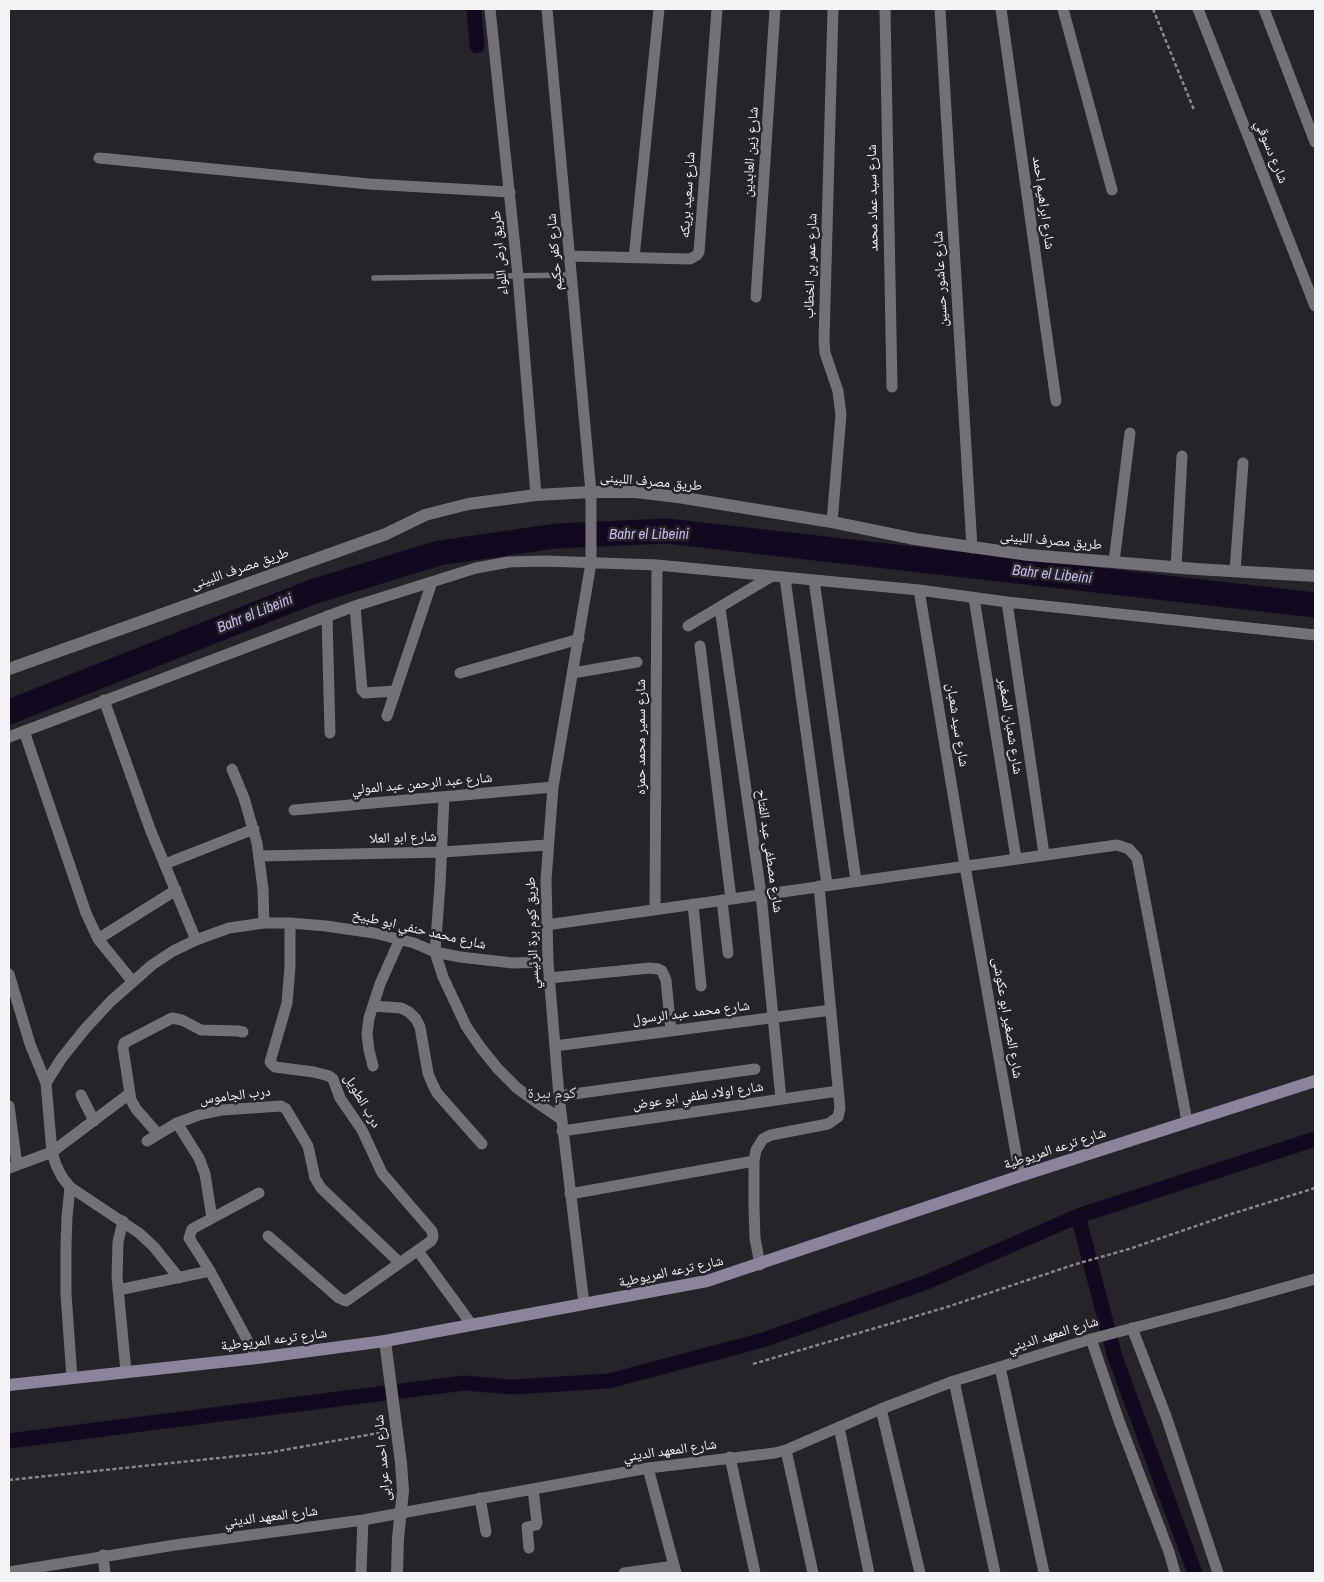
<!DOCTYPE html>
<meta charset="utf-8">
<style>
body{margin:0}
#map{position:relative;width:1324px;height:1582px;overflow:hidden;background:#252429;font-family:"Archivo Narrow",sans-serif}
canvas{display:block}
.frame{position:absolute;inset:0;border:10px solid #f4f3f6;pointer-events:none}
</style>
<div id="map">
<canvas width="1324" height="1582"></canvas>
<div class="frame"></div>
</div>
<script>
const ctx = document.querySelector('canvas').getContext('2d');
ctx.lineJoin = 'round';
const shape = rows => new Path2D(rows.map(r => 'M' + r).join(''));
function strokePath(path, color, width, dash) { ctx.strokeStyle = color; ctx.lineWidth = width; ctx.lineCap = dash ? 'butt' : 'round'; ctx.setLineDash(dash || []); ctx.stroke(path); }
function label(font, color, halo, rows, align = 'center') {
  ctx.font = font + ' "Archivo Narrow","Noto Naskh Arabic",sans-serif'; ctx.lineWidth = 5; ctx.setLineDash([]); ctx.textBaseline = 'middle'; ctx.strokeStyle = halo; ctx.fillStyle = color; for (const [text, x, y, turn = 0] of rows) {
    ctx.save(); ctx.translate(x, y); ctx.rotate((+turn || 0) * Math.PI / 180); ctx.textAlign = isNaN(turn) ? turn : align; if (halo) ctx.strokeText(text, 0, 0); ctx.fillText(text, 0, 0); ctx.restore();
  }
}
strokePath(shape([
 [474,9,477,46],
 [1078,1216,1115,1357,1195,1573],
 [9,1441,464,1383,512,1387,609,1381,763,1340,927,1282,1078,1216,1315,1139]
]), '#120920', 15);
strokePath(shape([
 [9,712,312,592,439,553,556,536,667,531,1315,605]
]), '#120920', 25);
strokePath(shape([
 [1153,9,1194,110],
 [753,1364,947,1307,1076,1264,1129,1249,1228,1215,1315,1188],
 [9,1480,267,1453,384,1432]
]), '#88878b', 2.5, [4, 2.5]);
strokePath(shape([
 [374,278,572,275]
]), '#737177', 5.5);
strokePath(shape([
 [490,9,518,276,536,495],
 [547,9,591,492,591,563,553,787,546,880,548,962,559,1096,584,1304],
 [885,9,892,387],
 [940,9,972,548],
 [1001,9,1056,401],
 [1063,9,1112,190],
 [1198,9,1315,306],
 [1264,9,1315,142],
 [99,158,369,184,510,192],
 [570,256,690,259,697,255,699,252,717,9],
 [634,258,659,9],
 [756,297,775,9],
 [832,522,841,415,838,391,825,353,824,340,833,9],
 [1114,562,1130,433],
 [1176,568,1182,456],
 [1235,571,1243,463],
 [785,578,827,885],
 [814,580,856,881],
 [919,590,965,866,1020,1176],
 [974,598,1016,858],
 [1007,602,1044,854],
 [355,606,362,690,365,693,395,691],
 [720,608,761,894,781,1099],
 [327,616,330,733],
 [688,626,772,576],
 [700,646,731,899],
 [460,673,579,639],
 [573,673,637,662],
 [104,700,150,829,196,940],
 [387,716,432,582],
 [24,731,86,913,98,939,133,982],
 [9,737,355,606,476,568,509,562,545,561,657,565,919,590,1007,602,1315,635],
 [232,769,244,798,257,843,263,889,264,923],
 [444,797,440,885,435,952,443,977,466,1026,481,1048,498,1069,517,1088,539,1104,561,1119],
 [294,810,553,787],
 [259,856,442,852,547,845],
 [165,864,254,829],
 [722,900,728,953],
 [693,904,701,986],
 [655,909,657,565],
 [546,925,1117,845,1129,849,1137,858,1187,1121],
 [98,939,176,890],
 [9,974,30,1044,46,1083,52,1152,56,1165,62,1177,70,1187,139,1233,154,1247,179,1278],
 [549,978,650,968,658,969,662,971,666,980,671,1031],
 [373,1006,401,1008,409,1012,416,1019,420,1027,428,1073,432,1083,437,1093,482,1144],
 [555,1046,831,1010],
 [373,1066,369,1050,367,1034,369,1018,380,984,400,939],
 [46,1083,61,1059,85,1029,111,1001,152,965,173,951,196,940,229,928,264,923,290,923,326,926,374,933,414,943,435,952,460,957,513,963,548,962],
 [81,1095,94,1121],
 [559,1096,755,1069],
 [9,1106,17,1165],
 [177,1123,199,1158,205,1174,212,1218],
 [562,1131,838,1091],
 [158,1134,136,1109,131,1100,123,1048,124,1043,172,1018,182,1020,201,1030,238,1031,243,1032],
 [147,1141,177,1123,199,1115,222,1110,281,1106,286,1109,308,1146,315,1178,321,1188,400,1263],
 [9,1168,52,1152,129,1094],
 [70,1187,67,1217,66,1246,66,1294,72,1378],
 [570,1194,754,1161],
 [123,1221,118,1242,117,1277,126,1372],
 [268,1236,339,1298,346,1301,431,1241,433,1237,432,1231,382,1173,362,1130,340,1098,333,1079,329,1076,314,1072,275,1067,270,1062,287,1003,290,967,290,923],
 [418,1251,472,1325],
 [760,1265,755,1238,754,1208,754,1161,756,1150,763,1139,771,1135,828,1124,838,1117,840,1108,819,886],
 [118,1290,210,1271],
 [1132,1328,1166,1416,1218,1573],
 [1091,1339,1119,1421,1169,1552,1175,1573],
 [257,1358,210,1271,189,1238,192,1229,259,1193],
 [1000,1367,1044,1573],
 [954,1381,995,1573],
 [881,1409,920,1573],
 [839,1427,869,1573],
 [786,1450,813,1573],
 [730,1457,755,1573],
 [648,1468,676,1573],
 [480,1498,486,1532],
 [529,1548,527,1527,536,1525,537,1523,533,1489],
 [103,1555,105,1573],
 [9,1572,175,1545,363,1520,648,1468,775,1453,786,1450,881,1409,954,1381,1091,1339,1229,1303,1315,1279],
 [361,1573,363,1520],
 [624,1573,674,1566]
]), '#737177', 11);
strokePath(shape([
 [9,669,386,534,425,515,468,504,536,495,591,492,635,492,678,497,832,522,915,539,1029,555,1196,569,1315,576],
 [385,1341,401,1463,403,1491,398,1538,397,1573]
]), '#737177', 12);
strokePath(shape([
 [9,1385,257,1358,385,1341,707,1281,1020,1176,1315,1081]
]), '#8c839d', 12);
label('14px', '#f4f3f6', '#252429', [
 ["شارع زين العابدين",751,152,-86],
 ["شارع دسوقي",1271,152,68],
 ["شارع سعيد بريكه",688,195,-86],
 ["شارع سيد عماد محمد",873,198,-91],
 ["شارع ابراهيم احمد",1043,203,82],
 ["شارع كفر حكيم",555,252,-95],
 ["طريق ارض اللواء",500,253,-95],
 ["شارع عمر بن الخطاب",811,266,-88],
 ["شارع عاشور حسين",941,279,-93],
 ["طريق مصرف اللبينى",651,482,5],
 ["طريق مصرف اللبينى",1051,541,5],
 ["طريق مصرف اللبينى",240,569,-19],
 ["شارع سيد شعبان",957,725,81],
 ["شارع شعبان الصغير",1010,726,81],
 ["شارع سمير محمد حمزه",641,737,-90],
 ["شارع عبد الرحمن عبد المولي",422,784,-5],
 ["شارع ابو العلا",403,838,-2],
 ["شارع مصطفى عبد الفتاح",769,851,82],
 ["شارع محمد حنفي ابو طبيخ",419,930,13],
 ["طريق كوم برة الرئيسي",533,933,-92],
 ["شارع محمد عبد الرسول",691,1013,-7],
 ["شارع الصغير ابو عكوشى",1007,1018,80],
 ["درب الجاموس",235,1096,-7],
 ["شارع اولاد لطفي ابو عوض",698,1096,-8],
 ["درب الطويل",362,1101,60],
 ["شارع ترعه المريوطية",1055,1149,-18],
 ["شارع ترعه المريوطية",671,1272,-12],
 ["شارع المعهد الديني",1053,1335,-17],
 ["شارع ترعه المريوطية",274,1340,-7],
 ["شارع المعهد الديني",670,1451,-8],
 ["شارع احمد عرابى",383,1458,-95],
 ["شارع المعهد الديني",271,1517,-7]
]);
label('italic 15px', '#c7b7ec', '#252429', [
 ["Bahr el Libeini",649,535],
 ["Bahr el Libeini",1052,575,6],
 ["Bahr el Libeini",255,614,-22]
]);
label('16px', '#cdcbd2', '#252429', [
 ["كوم بيرة",552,1094]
]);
</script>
